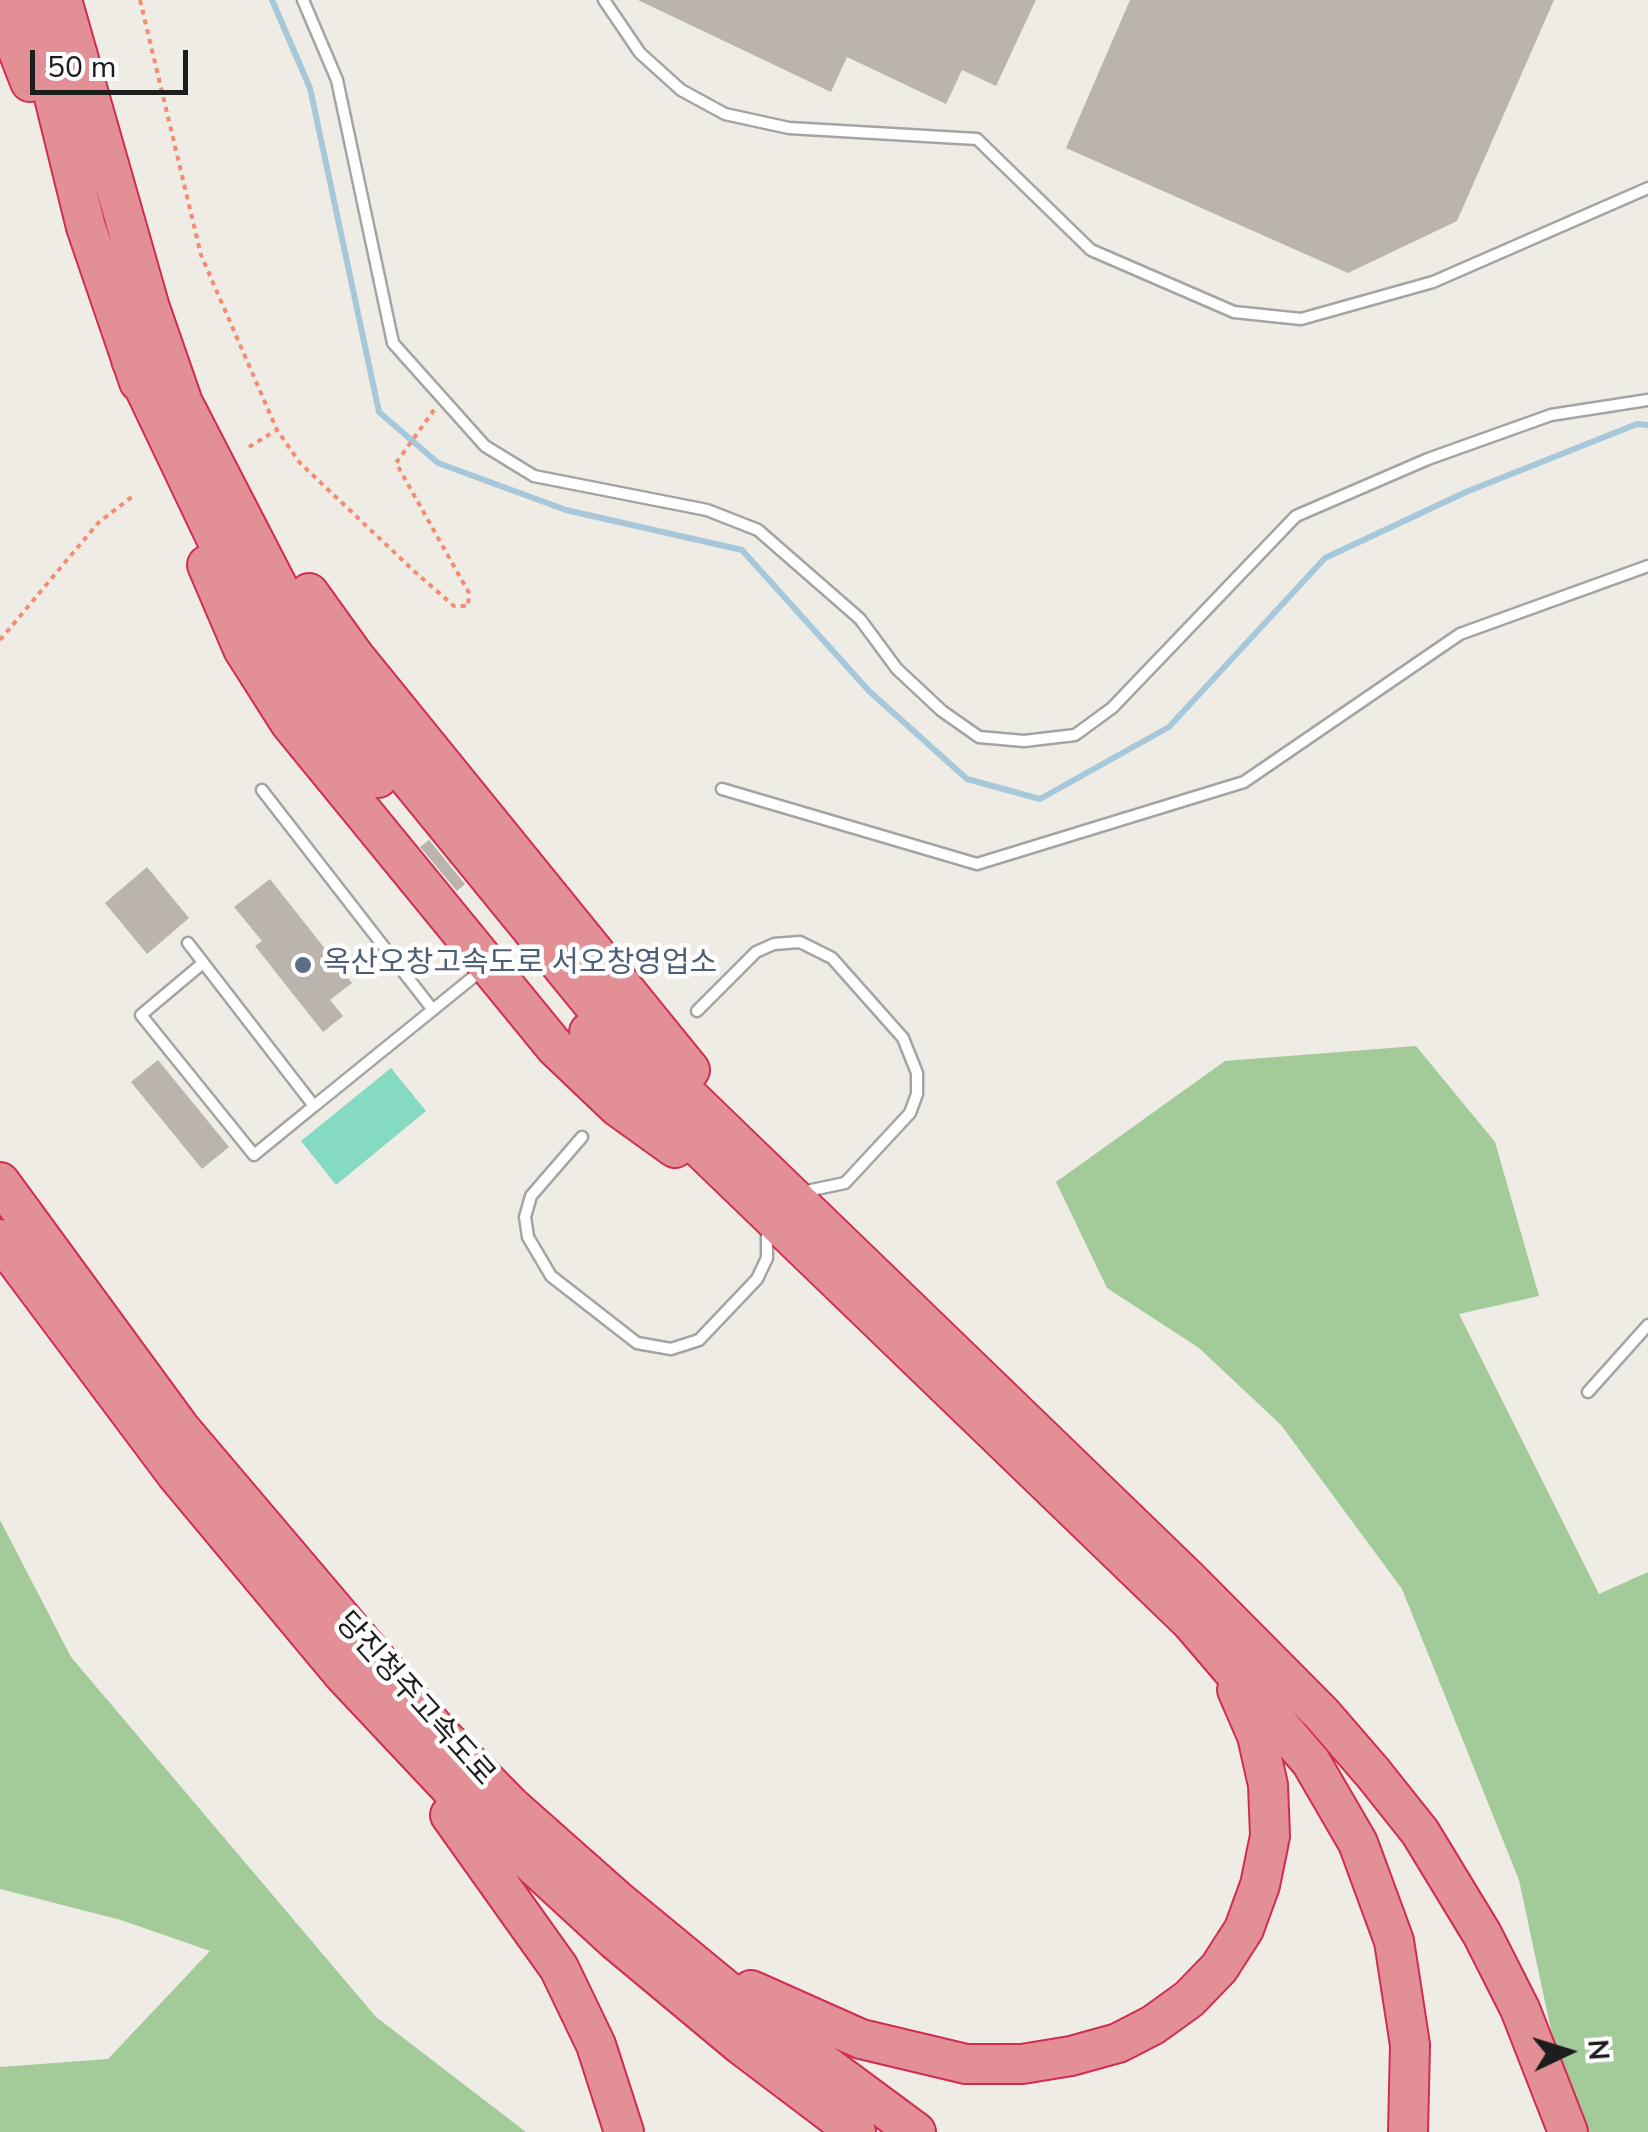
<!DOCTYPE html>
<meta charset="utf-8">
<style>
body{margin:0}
#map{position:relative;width:1648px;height:2132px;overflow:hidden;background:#eeece4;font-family:"Nunito Sans",sans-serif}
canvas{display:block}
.north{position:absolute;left:1518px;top:2002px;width:100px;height:100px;-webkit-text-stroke:8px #fff;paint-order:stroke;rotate:86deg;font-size:28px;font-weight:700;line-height:40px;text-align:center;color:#1d1d1d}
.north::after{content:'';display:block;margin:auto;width:35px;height:45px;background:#1d1d1d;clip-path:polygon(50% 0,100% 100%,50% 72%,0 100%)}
.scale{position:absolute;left:30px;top:50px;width:158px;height:45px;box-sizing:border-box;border:5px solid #1d1d1d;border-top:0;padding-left:12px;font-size:30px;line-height:35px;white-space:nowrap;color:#1d1d1d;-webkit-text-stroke:8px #fff;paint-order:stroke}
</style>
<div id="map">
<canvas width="1648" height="2132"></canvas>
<div class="north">N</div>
<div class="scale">50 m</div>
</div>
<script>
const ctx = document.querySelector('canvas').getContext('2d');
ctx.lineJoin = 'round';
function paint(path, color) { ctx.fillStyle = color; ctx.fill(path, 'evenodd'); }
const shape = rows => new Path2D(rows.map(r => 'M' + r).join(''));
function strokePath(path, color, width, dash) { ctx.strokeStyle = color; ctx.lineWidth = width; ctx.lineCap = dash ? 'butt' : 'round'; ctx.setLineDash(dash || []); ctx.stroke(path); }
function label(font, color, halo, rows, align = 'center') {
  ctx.font = font + ' "Nunito Sans","Noto Sans KR",sans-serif'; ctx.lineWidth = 9; ctx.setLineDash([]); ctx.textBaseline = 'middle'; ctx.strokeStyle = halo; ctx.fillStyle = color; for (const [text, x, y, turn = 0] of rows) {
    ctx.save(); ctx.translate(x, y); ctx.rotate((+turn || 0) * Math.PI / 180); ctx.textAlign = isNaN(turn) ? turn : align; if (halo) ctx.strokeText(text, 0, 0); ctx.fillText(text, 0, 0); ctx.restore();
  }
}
paint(shape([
 [1416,1046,1495,1142,1539,1296,1459,1314,1599,1594,1648,1572,1648,2132,1588,2132,1561,2077,1519,1880,1402,1589,1281,1425,1199,1348,1107,1288,1056,1182,1225,1061],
 [0,1520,71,1657,376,2017,526,2132,0,2132,0,2067,108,2059,210,1951,121,1920,0,1889]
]), '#a3cb9a');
paint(shape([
 [391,1068,426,1111,336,1185,301,1141]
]), '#85dac3');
strokePath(shape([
 [272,0,310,88,379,412,438,463,566,510,742,550,869,691,967,779,1040,799,1169,727,1325,558,1466,492,1637,424,1648,425]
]), '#a6c8da', 6);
paint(shape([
 [638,0,1036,0,996,86,962,70,946,104,847,57,831,92],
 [1130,0,1554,0,1457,221,1348,273,1066,148],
 [429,840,465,884,457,891,420,847],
 [147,867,189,918,147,954,105,903],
 [270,879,352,983,330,1000,343,1016,323,1032,255,946,262,941,234,907],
 [158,1060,229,1147,202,1169,131,1082]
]), '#bab4ad');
const service = shape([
 [303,0,337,80,393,343,485,446,534,476,707,510,758,530,860,619,897,669,942,711,979,737,1024,741,1075,735,1112,708,1296,516,1428,459,1551,415,1648,400],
 [604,0,640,53,681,90,725,114,789,128,977,139,1091,250,1234,312,1301,319,1433,282,1648,188],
 [722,789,977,864,1244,782,1460,634,1648,566],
 [262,790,433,1010],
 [188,943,314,1106,482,970],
 [203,963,141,1015,254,1155,314,1106],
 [697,1011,756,952,774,944,800,942,832,958,903,1038,917,1073,917,1094,910,1113,845,1183,802,1192],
 [582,1137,531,1196,525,1217,528,1237,551,1276,637,1343,671,1349,699,1340,757,1279,767,1258,767,1230],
 [1588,1392,1648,1325]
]);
const motorway = shape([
 [30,0,86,227,139,382],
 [62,0,150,308,183,403,280,591,395,762,592,1003,1188,1579,1322,1714,1373,1773,1420,1832,1482,1934,1520,2009,1568,2132],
 [0,5,30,82],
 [131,360,232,572,287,658,378,778],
 [207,565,243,649,290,723,555,1047,618,1107,675,1148],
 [309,593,355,657,690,1070],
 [589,1032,702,1150,1191,1622,1311,1762,1358,1843,1394,1941,1410,2045,1408,2132],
 [0,1182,180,1428,437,1731,512,1807,618,1901,743,2004,916,2132],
 [0,1239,176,1474,343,1674,453,1791,615,1940,741,2045,856,2132],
 [450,1815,559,1968,596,2045,624,2132],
 [751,1990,861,2039,966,2064,1022,2064,1071,2056,1118,2043,1153,2025,1189,1999,1219,1968,1244,1929,1260,1885,1270,1836,1268,1785,1257,1736,1237,1690]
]);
strokePath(service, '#a4a4a4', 15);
strokePath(motorway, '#d12c52', 42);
strokePath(shape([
 [140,0,201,255,277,430,300,463,415,572,454,606,468,606,469,593,396,463,434,410],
 [249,447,275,431],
 [0,640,98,523,133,496]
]), '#f38c70', 4, [5, 5]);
strokePath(service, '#fff', 10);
strokePath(motorway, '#e28f95', 38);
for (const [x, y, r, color] of [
 [303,965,10,"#5c6f8a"]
]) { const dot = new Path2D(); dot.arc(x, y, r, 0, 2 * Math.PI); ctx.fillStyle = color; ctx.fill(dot); strokePath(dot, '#fff', 4); }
label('30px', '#4e5e75', '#fff', [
 ["옥산오창고속도로 서오창영업소",323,965]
], 'left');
label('30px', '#1d1d1d', '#fff', [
 ["당진청주고속도로",414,1700,48]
]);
</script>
